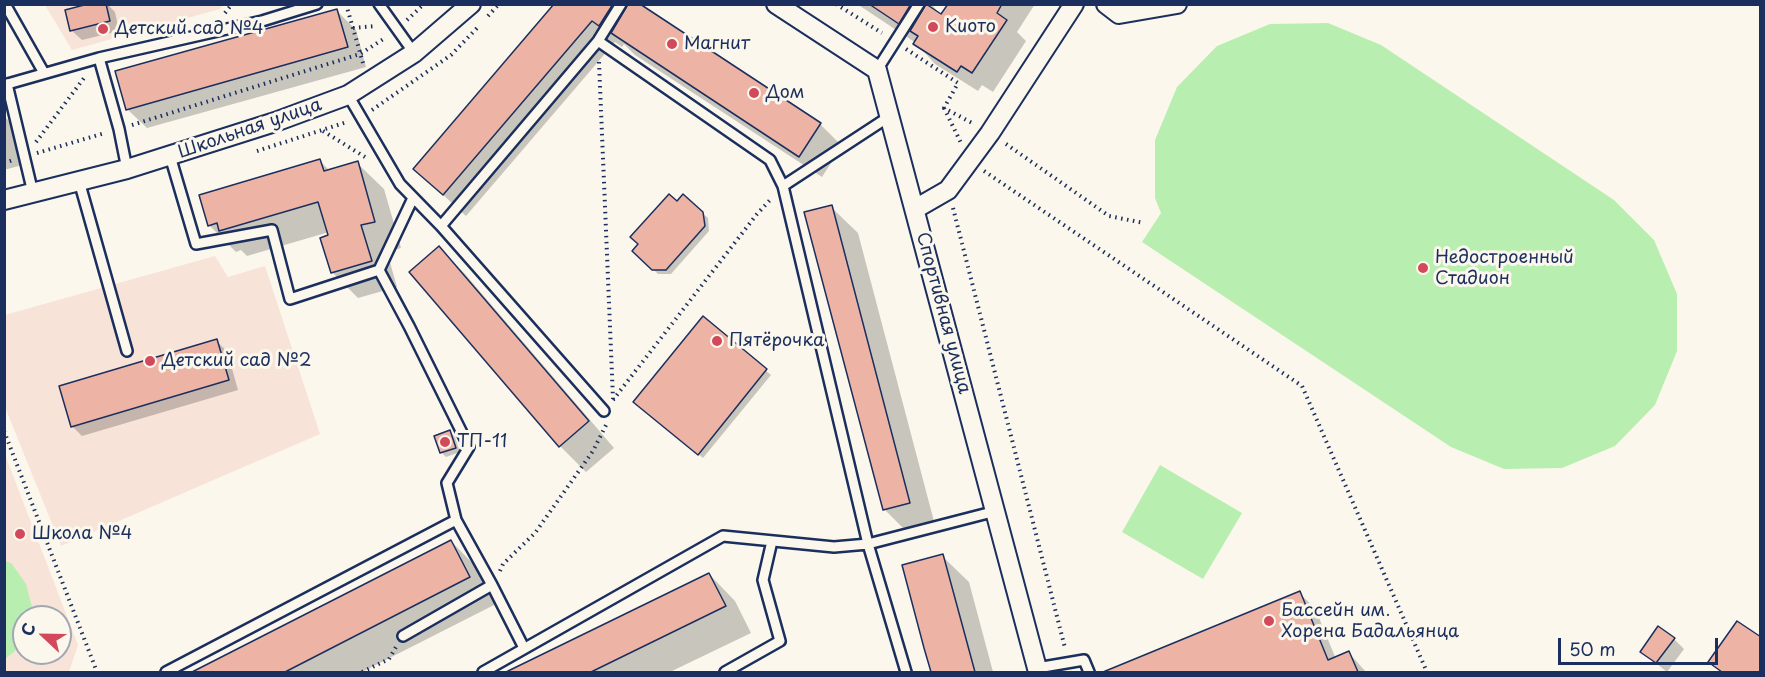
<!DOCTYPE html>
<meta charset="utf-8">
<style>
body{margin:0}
#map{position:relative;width:1765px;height:677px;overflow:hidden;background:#fbf7ec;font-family:"Playpen Sans",sans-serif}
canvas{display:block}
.frame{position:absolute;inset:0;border:6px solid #1b2f5e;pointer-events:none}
.north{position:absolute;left:12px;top:605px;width:60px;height:60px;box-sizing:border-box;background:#fbf7ec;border:2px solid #a1a7b3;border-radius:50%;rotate:292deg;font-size:16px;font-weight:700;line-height:24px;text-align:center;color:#1b2f5e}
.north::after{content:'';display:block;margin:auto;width:21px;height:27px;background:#d1495b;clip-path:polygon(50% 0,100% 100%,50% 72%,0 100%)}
.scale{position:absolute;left:1558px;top:638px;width:160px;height:27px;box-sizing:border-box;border:3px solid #1b2f5e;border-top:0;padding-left:8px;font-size:18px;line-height:21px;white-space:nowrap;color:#1b2f5e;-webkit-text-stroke:4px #fbf7ec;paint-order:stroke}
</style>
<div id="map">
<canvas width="1765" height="677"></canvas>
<div class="frame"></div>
<div class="north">С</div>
<div class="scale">50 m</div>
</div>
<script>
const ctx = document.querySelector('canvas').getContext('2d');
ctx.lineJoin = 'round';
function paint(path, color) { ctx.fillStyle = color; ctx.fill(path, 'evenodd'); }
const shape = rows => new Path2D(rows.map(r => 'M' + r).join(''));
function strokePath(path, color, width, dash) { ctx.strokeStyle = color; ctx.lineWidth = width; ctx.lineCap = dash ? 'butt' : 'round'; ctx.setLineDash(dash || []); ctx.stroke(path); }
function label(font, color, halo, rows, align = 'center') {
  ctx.font = font + ' "Playpen Sans",sans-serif'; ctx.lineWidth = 6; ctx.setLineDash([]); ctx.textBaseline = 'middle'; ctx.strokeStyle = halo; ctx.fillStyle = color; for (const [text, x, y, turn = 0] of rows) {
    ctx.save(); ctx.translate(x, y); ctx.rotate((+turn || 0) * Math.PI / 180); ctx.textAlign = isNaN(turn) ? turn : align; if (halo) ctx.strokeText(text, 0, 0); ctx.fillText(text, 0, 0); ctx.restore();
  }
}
paint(shape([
 [45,5,223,5,220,9,72,50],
 [215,256,228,277,265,266,320,434,61,546,5,407,5,315],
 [4,452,78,645,69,672,5,672],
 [24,617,60,617,60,653,24,653]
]), '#f7e3d7');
paint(shape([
 [1328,23,1381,45,1614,200,1654,240,1677,294,1677,351,1655,405,1615,446,1562,468,1504,469,1451,447,1142,242,1161,213,1155,198,1155,140,1177,87,1217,46,1270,24],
 [1160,465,1242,513,1203,579,1122,532],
 [4,560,12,564,26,584,32,607,30,617,24,617,24,637,15,651,5,659]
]), '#b8efb1');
paint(shape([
 [95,4,107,4,115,12,119,31,82,40,71,30],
 [556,4,645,4,642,8,820,124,842,146,822,177,635,55,624,44,622,47,615,42,466,216,415,169],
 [857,4,931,4,942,16,957,4,1035,4,1017,32,1026,41,993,92,982,85,978,91,935,64,916,43],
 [337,11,356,30,366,67,147,128,127,109],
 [4,116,15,127,26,164,4,170],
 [320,161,330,171,357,163,384,189,401,248,387,252,397,287,358,298,332,272,329,232,247,256,241,250,236,252,209,225],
 [683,196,708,218,709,231,671,274,658,274,634,251],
 [831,207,858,233,936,529,911,536,884,509],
 [439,248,465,274,614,448,586,472,560,446],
 [703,318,771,375,703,458,640,407],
 [216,341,227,351,238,390,82,436,72,426],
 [450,432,455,437,460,452,446,457,441,452],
 [451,541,477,568,496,604,362,672,195,672],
 [942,556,969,582,993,672,932,672,904,566],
 [709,574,735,601,751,633,670,672,510,672],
 [1299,593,1315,608,1336,659,1349,653,1366,672,1129,672,1126,664],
 [1674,639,1684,649,1667,672,1642,652],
 [1760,639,1760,672,1720,672,1710,662]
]), '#0003');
const building = shape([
 [88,4,106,4,110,21,70,31,65,10,88,4],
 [554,4,613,4,599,26,592,21,443,195,413,169,554,4],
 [628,4,640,4,821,123,799,157,611,33,628,4],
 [869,4,911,4,899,24,869,4],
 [926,4,941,14,948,4,1002,4,997,13,1007,20,972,73,961,66,957,72,913,44,918,36,910,31,926,4],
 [337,9,348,47,126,110,115,71,337,9],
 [320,159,324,171,358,161,375,222,361,225,372,261,331,273,320,238,328,235,318,202,219,231,217,223,208,226,199,195,320,159],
 [669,194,677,201,683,194,703,212,705,226,666,270,652,270,632,251,638,244,630,237,669,194],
 [832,205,910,503,883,510,804,212,832,205],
 [439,246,589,421,559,447,409,272,439,246],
 [703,316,767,369,698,455,633,402,703,316],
 [217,339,229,380,71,427,59,386,217,339],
 [450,430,456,448,440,453,434,436,450,430],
 [451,540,470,577,285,672,192,672,451,540],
 [943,554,975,672,931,672,924,648,902,565,943,554],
 [709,573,726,606,591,672,506,672,709,573],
 [1300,591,1328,660,1349,651,1358,672,1103,672,1300,591],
 [1737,621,1761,637,1761,672,1722,672,1708,662,1737,621],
 [1658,626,1675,638,1656,663,1640,652,1658,626]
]);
paint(building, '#edb4a6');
strokePath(building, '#1b2f5e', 1.5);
const service = shape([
 [5,4,44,73],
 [379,4,414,53],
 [598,41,770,160,783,186],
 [99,58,119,129,127,169],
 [877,70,919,4],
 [7,84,33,193],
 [4,85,99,58,262,21,317,4],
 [348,95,400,184,441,226,604,411],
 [890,116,783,186,868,544,906,672],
 [170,156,196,244,272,230,290,299,379,270,413,198],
 [79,181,127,351],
 [441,226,598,41,621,4],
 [379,270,409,326,469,447,447,483,456,520,492,585,524,648],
 [403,636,492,585],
 [1037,668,1084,660,1089,672],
 [166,672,456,520],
 [483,672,723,536,834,547,868,544,996,511],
 [725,672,780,641,763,580,772,541]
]);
const minor = shape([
 [776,4,877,70,1038,672],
 [1106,4,1119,14,1177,4],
 [4,200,127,169,275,122,348,95,414,53,471,4],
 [915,209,948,190,990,133,1074,4]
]);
strokePath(service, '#1b2f5e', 14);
strokePath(minor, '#1b2f5e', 22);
strokePath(shape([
 [346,4,363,63],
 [836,4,882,33],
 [225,13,232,4],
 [488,16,499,4],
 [407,20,424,4],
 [353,28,376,26],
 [906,49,958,83,944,108,974,124],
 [599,62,613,399],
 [944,108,961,143],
 [372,110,451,55,479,26],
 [132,125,360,54,385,38],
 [323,131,365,157],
 [36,142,84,78],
 [1006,144,1109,216,1144,223],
 [257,151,347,122],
 [37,153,105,133],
 [4,163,13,160],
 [984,171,1302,386,1427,672],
 [953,208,1065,648],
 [613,400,757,214,771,199],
 [4,431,97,672],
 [500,571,503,564,535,533,593,451,606,425],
 [362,672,389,659,396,647]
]), '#1b2f5e', 4, [1.5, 4.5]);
strokePath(service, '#fbf7ec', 9);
strokePath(minor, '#fbf7ec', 18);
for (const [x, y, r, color] of [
 [933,27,6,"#d1495b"],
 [103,29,6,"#d1495b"],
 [672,44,6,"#d1495b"],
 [754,93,6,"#d1495b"],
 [1423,268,6,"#d1495b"],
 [717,341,6,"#d1495b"],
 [150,361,6,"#d1495b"],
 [445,442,6,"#d1495b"],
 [20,534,6,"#d1495b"],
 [1269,621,6,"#d1495b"]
]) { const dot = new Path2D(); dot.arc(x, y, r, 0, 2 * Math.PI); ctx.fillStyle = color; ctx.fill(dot); strokePath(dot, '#fbf7ec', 2); }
label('18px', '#1b2f5e', '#fbf7ec', [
 ["Киото",945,27],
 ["Детский сад №4",115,29],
 ["Магнит",684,44],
 ["Дом",766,93],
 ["Недостроенный",1435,258],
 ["Стадион",1435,279],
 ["Пятёрочка",729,341],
 ["Детский сад №2",162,361],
 ["ТП-11",457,442],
 ["Школа №4",32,534],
 ["Бассейн им.",1281,611],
 ["Хорена Бадальянца",1281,632]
], 'left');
label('18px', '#1b2f5e', '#fbf7ec', [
 ["Школьная улица",250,129,-19],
 ["Спортивная улица",943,313,75]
]);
</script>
